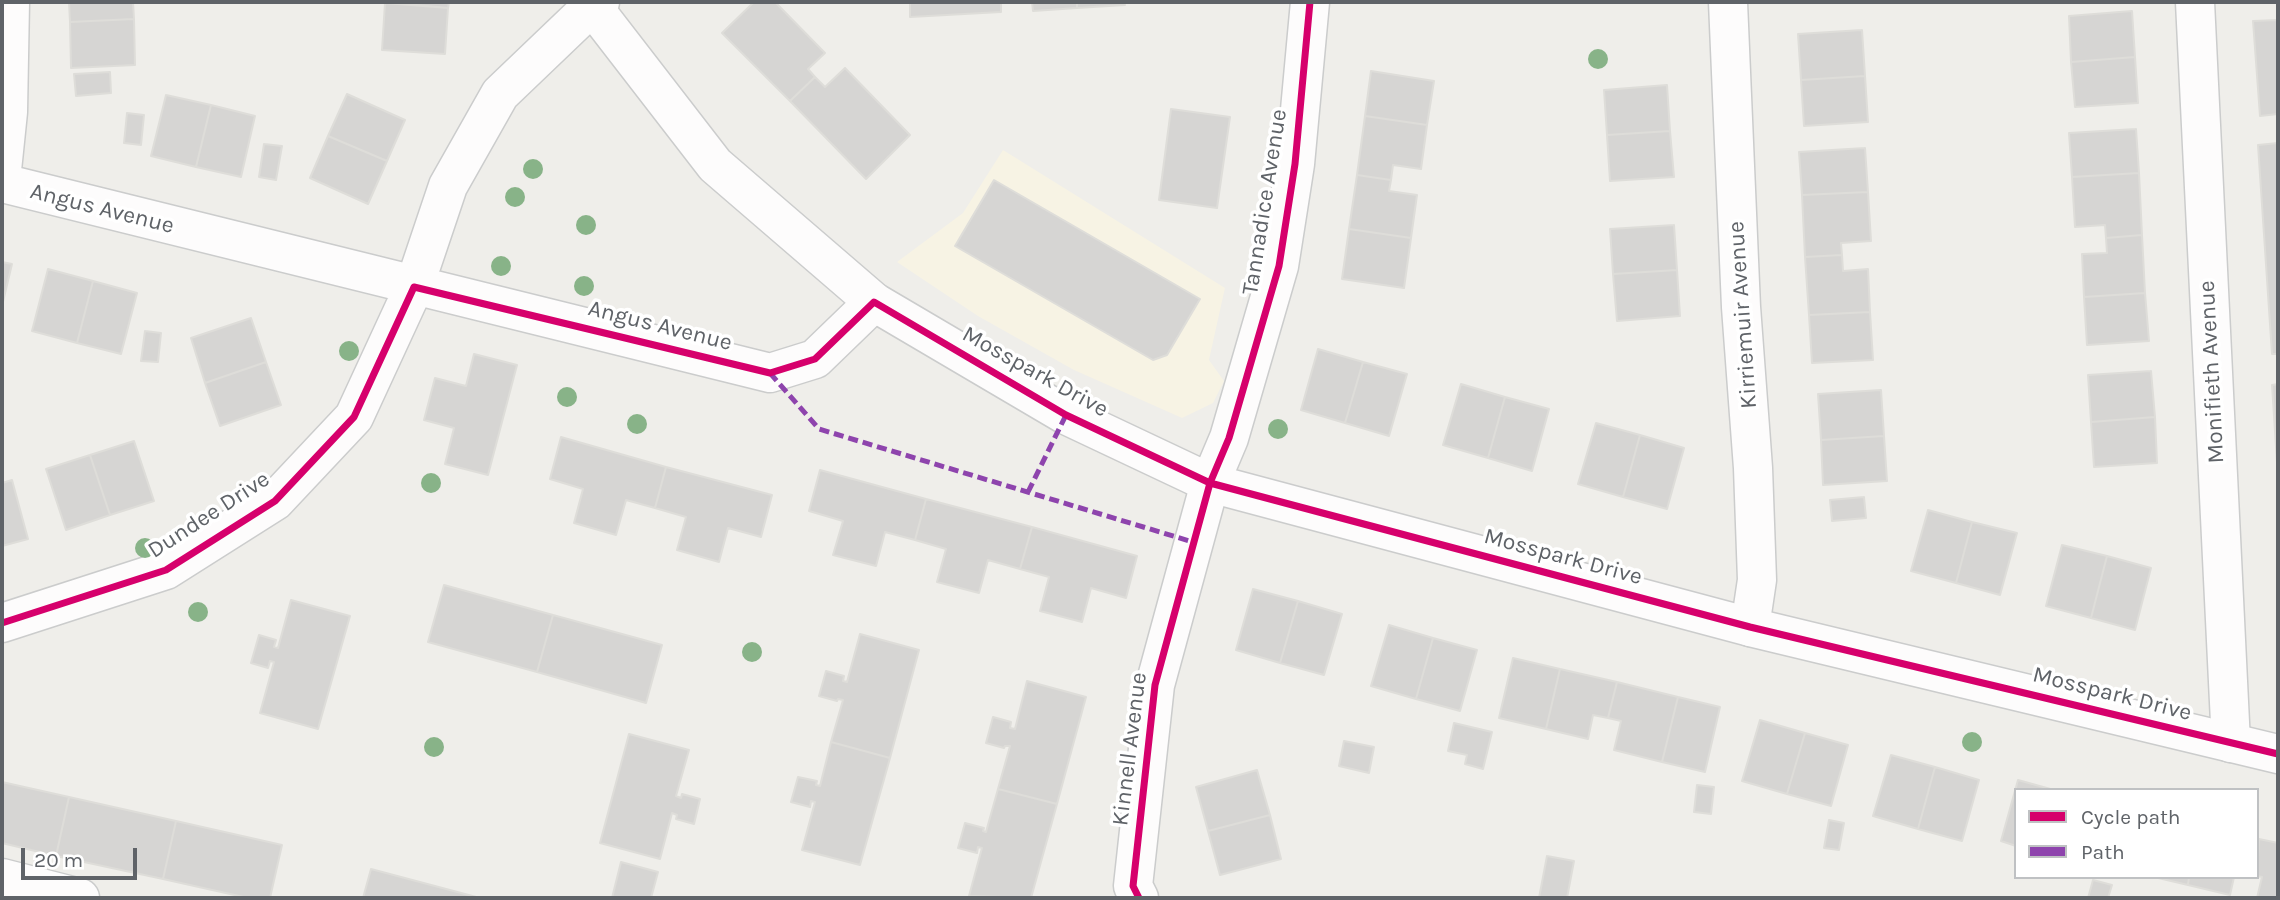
<!DOCTYPE html>
<style>
body{margin:0}
#map{position:relative;width:2280px;height:900px;overflow:hidden;background:#efeeea;font-family:Karla,sans-serif}
canvas{display:block}
.frame{position:absolute;inset:0;border:4px solid #5f6368;pointer-events:none}
.legend{position:absolute;left:2014px;top:788px;width:245px;height:91px;box-sizing:border-box;background:#fff;border:2px solid #bfc1c3;margin:0;padding:9px 12px;list-style:none;font-size:21px;color:#5f6368}
.legend li{display:flex;align-items:center;gap:14px;height:35px}
.legend b{width:35px;border:2px solid #bfc1c3}
.scale{position:absolute;left:21px;top:848px;width:116px;height:32px;box-sizing:border-box;border:4px solid #5f6368;border-top:0;padding-left:9px;font-size:21px;line-height:24px;white-space:nowrap;color:#5f6368;-webkit-text-stroke:5px #fff;paint-order:stroke}
</style>
<div id="map">
<canvas width="2280" height="900"></canvas>
<div class="frame"></div>
<ul class="legend">
<li><b style="height:9px;background:#d6006c"></b>Cycle path</li>
<li><b style="height:9px;background:#8e44ad"></b>Path</li>
</ul>
<div class="scale">20 m</div>
</div>
<script>
const ctx = document.querySelector('canvas').getContext('2d');
ctx.lineJoin = 'round';
function paint(path, color) { ctx.fillStyle = color; ctx.fill(path, 'evenodd'); }
const shape = rows => new Path2D(rows.map(r => 'M' + r).join(''));
function strokePath(path, color, width, dash) { ctx.strokeStyle = color; ctx.lineWidth = width; ctx.lineCap = dash ? 'butt' : 'round'; ctx.setLineDash(dash || []); ctx.stroke(path); }
function label(font, color, halo, rows, align = 'center') {
  ctx.font = font + ' Karla,sans-serif'; ctx.lineWidth = 7; ctx.setLineDash([]); ctx.textBaseline = 'middle'; ctx.strokeStyle = halo; ctx.fillStyle = color; for (const [text, x, y, turn = 0] of rows) {
    ctx.save(); ctx.translate(x, y); ctx.rotate((+turn || 0) * Math.PI / 180); ctx.textAlign = isNaN(turn) ? turn : align; if (halo) ctx.strokeText(text, 0, 0); ctx.fillText(text, 0, 0); ctx.restore();
  }
}
paint(shape([
 [1003,150,1225,288,1209,360,1224,381,1213,403,1182,418,1074,370,978,316,897,262,963,213]
]), '#f7f3e4');
const building = shape([
 [69,2,133,2,134,19,70,22,69,2],
 [385,2,449,2,448,8,385,2],
 [754,2,775,2,825,53,808,69,815,77,790,101,722,33,754,2],
 [910,2,1001,2,1001,12,910,17,910,2],
 [1032,2,1077,2,1077,8,1033,11,1032,2],
 [1077,2,1124,2,1125,5,1077,8,1077,2],
 [385,3,448,8,445,54,382,50,385,3],
 [2132,11,2135,57,2071,62,2069,16,2132,11],
 [134,19,135,65,71,68,70,22,134,19],
 [2278,20,2278,114,2260,116,2253,21,2278,20],
 [1862,30,1865,76,1801,80,1798,34,1862,30],
 [2135,57,2138,103,2075,107,2071,62,2135,57],
 [845,68,910,135,866,179,790,101,815,77,825,87,845,68],
 [1371,71,1434,81,1427,125,1365,116,1371,71],
 [110,72,111,93,76,96,74,74,110,72],
 [1865,76,1868,122,1804,126,1801,80,1865,76],
 [1667,85,1670,131,1607,135,1604,90,1667,85],
 [347,94,405,120,387,161,328,136,347,94],
 [166,95,211,105,196,167,151,156,166,95],
 [211,105,255,116,241,177,196,167,211,105],
 [1171,109,1230,117,1217,208,1159,200,1171,109],
 [127,113,144,115,141,145,124,143,127,113],
 [1365,116,1427,125,1421,169,1393,165,1391,180,1357,175,1365,116],
 [2136,129,2139,173,2072,177,2069,133,2136,129],
 [1670,131,1674,177,1610,181,1607,135,1670,131],
 [328,136,387,161,368,204,310,178,328,136],
 [2278,143,2278,354,2272,354,2258,145,2278,143],
 [264,144,282,146,276,180,259,177,264,144],
 [1865,148,1868,192,1802,195,1799,152,1865,148],
 [2139,173,2142,235,2106,238,2105,225,2075,227,2072,177,2139,173],
 [1357,175,1391,180,1389,191,1417,195,1411,238,1349,229,1357,175],
 [994,180,1200,299,1167,355,1153,360,955,246,994,180],
 [1868,192,1871,241,1841,243,1842,255,1805,257,1802,195,1868,192],
 [1674,225,1677,270,1613,274,1610,229,1674,225],
 [1349,229,1411,238,1404,288,1342,279,1349,229],
 [2142,235,2145,293,2084,297,2082,254,2107,253,2106,238,2142,235],
 [1842,255,1843,271,1868,269,1870,312,1809,315,1805,257,1842,255],
 [2,262,12,264,2,306,2,262],
 [48,269,93,281,77,343,32,331,48,269],
 [1677,270,1680,316,1617,321,1613,274,1677,270],
 [93,281,137,293,121,354,77,343,93,281],
 [2145,293,2149,341,2087,345,2084,297,2145,293],
 [1870,312,1873,360,1812,363,1809,315,1870,312],
 [251,318,266,362,205,383,191,338,251,318],
 [145,331,161,333,158,362,141,361,145,331],
 [1318,349,1363,362,1345,423,1301,410,1318,349],
 [474,354,517,365,488,475,445,464,454,428,424,420,435,378,466,386,474,354],
 [266,362,281,405,220,426,205,383,266,362],
 [1363,362,1407,374,1389,436,1345,423,1363,362],
 [2151,371,2155,417,2091,422,2088,375,2151,371],
 [1461,384,1505,397,1488,458,1443,445,1461,384],
 [2278,384,2278,478,2272,385,2278,384],
 [1881,390,1884,436,1821,440,1818,394,1881,390],
 [1505,397,1549,409,1532,471,1488,458,1505,397],
 [2155,417,2157,463,2094,467,2091,422,2155,417],
 [1596,423,1640,435,1623,497,1578,484,1596,423],
 [1640,435,1684,448,1667,509,1623,497,1640,435],
 [1884,436,1887,481,1823,485,1821,440,1884,436],
 [561,437,666,467,655,508,626,500,616,535,574,523,583,489,550,479,561,437],
 [134,441,154,501,110,515,90,455,134,441],
 [90,455,110,515,66,530,46,469,90,455],
 [666,467,772,495,761,537,728,528,719,562,677,550,686,517,655,508,666,467],
 [820,470,926,499,915,540,885,532,876,566,833,555,843,521,809,511,820,470],
 [12,480,28,539,2,546,2,483,12,480],
 [1864,497,1866,518,1832,521,1830,500,1864,497],
 [926,499,1032,527,1020,569,988,560,979,593,937,582,946,549,915,540,926,499],
 [1928,510,1972,522,1956,583,1911,571,1928,510],
 [1972,522,2017,533,2000,595,1956,583,1972,522],
 [1032,527,1137,556,1126,598,1091,588,1082,622,1040,611,1049,577,1020,569,1032,527],
 [2062,545,2107,556,2091,618,2046,606,2062,545],
 [2107,556,2151,568,2135,630,2091,618,2107,556],
 [444,585,553,615,537,672,428,642,444,585],
 [1253,589,1298,601,1280,663,1236,650,1253,589],
 [291,600,350,616,318,729,260,713,274,662,270,661,268,668,251,663,259,635,276,640,274,647,278,648,291,600],
 [1298,601,1342,614,1324,675,1280,663,1298,601],
 [553,615,662,645,646,703,537,672,553,615],
 [1389,625,1433,638,1416,699,1371,686,1389,625],
 [860,634,919,650,890,758,831,742,843,700,838,699,837,701,819,696,826,671,844,676,843,681,847,682,860,634],
 [1433,638,1477,650,1460,711,1416,699,1433,638],
 [1513,658,1560,669,1546,729,1499,718,1513,658],
 [1560,669,1617,682,1608,718,1593,715,1588,739,1546,729,1560,669],
 [1027,681,1086,697,1057,804,998,789,1010,746,1005,746,1004,748,986,743,993,717,1011,722,1010,728,1015,729,1027,681],
 [1617,682,1678,697,1662,762,1614,750,1621,721,1608,718,1617,682],
 [1678,697,1720,707,1705,772,1662,762,1678,697],
 [1760,720,1805,733,1787,794,1742,781,1760,720],
 [1454,723,1492,732,1483,769,1465,764,1467,755,1448,751,1454,723],
 [1805,733,1848,745,1831,806,1787,794,1805,733],
 [629,734,689,750,676,796,681,798,682,794,700,799,694,824,676,819,677,815,672,813,660,859,600,843,629,734],
 [1344,741,1374,747,1369,773,1339,766,1344,741],
 [831,742,890,758,860,865,802,850,815,802,811,801,810,807,791,802,798,777,817,781,816,785,820,786,831,742],
 [1891,755,1935,767,1918,829,1873,816,1891,755],
 [1935,767,1979,780,1962,841,1918,829,1935,767],
 [1257,770,1270,815,1208,831,1196,787,1257,770],
 [2018,780,2054,790,2016,790,2016,846,2001,841,2018,780],
 [2,782,69,797,56,856,2,843,2,782],
 [1697,785,1714,787,1711,814,1694,812,1697,785],
 [998,789,1057,804,1031,898,969,896,982,848,978,847,977,853,958,848,965,823,984,828,983,831,986,832,998,789],
 [69,797,176,821,163,879,56,856,69,797],
 [1270,815,1281,859,1220,875,1208,831,1270,815],
 [1829,820,1844,823,1839,850,1824,848,1829,820],
 [176,821,282,845,270,898,248,898,163,879,176,821],
 [2259,839,2278,843,2278,898,2257,898,2262,877,2257,876,2259,839],
 [1547,856,1574,861,1567,898,1539,898,1547,856],
 [621,862,658,872,651,898,612,898,621,862],
 [371,869,480,898,363,898,371,869],
 [2154,877,2189,877,2188,885,2154,877],
 [2189,877,2234,877,2230,895,2188,885,2189,877],
 [2093,880,2112,885,2108,898,2088,898,2093,880]
]);
paint(building, '#d6d5d3');
strokePath(building, '#deddd9', 2);
const minor = shape([
 [1728,2,1741,307,1753,468,1757,580,1750,627],
 [2195,2,2231,743],
 [2,170,8,112,10,2],
 [2,183,770,373,815,359,874,302],
 [2,623,166,570,275,501,354,417,414,287,448,186,500,94,592,6,600,2],
 [2,878,80,898],
 [1139,898,1133,886,1155,685,1210,483,1229,438,1279,266,1295,164,1310,2]
]);
const tertiary = shape([
 [589,2,715,165,874,302,1066,415,1210,483,1750,627,2278,754]
]);
strokePath(minor, '#cbcccc', 41);
strokePath(tertiary, '#cbcccc', 41);
strokePath(minor, '#fdfcfc', 38);
strokePath(tertiary, '#fdfcfc', 38);
strokePath(shape([
 [770,373,819,429,1193,542],
 [1028,492,1066,415]
]), '#8e44ad', 5, [10, 5]);
strokePath(shape([
 [2,623,166,570,275,501,354,417,414,287,770,373,815,359,874,302,1066,415,1210,483,1750,627,2278,754],
 [1139,898,1133,886,1155,685,1210,483,1229,438,1279,266,1295,164,1310,2]
]), '#d6006c', 7);
ctx.fillStyle = '#88b388';
for (const [x, y] of [
 [1598,59],
 [533,169],
 [515,197],
 [586,225],
 [501,266],
 [584,286],
 [349,351],
 [567,397],
 [637,424],
 [1278,429],
 [431,483],
 [145,548],
 [198,612],
 [752,652],
 [1972,742],
 [434,747]
]) { ctx.beginPath(); ctx.arc(x, y, 10, 0, 2 * Math.PI); ctx.fill(); }
label('23px', '#5f6368', '#fff', [
 ["Tannadice Avenue",1265,202,-81],
 ["Angus Avenue",102,209,14],
 ["Kirriemuir Avenue",1743,315,-94],
 ["Angus Avenue",660,326,14],
 ["Mosspark Drive",1035,372,29],
 ["Monifieth Avenue",2212,372,-93],
 ["Dundee Drive",209,515,-33],
 ["Mosspark Drive",1563,557,15],
 ["Mosspark Drive",2112,694,14],
 ["Kinnell Avenue",1130,749,-83]
]);
</script>
